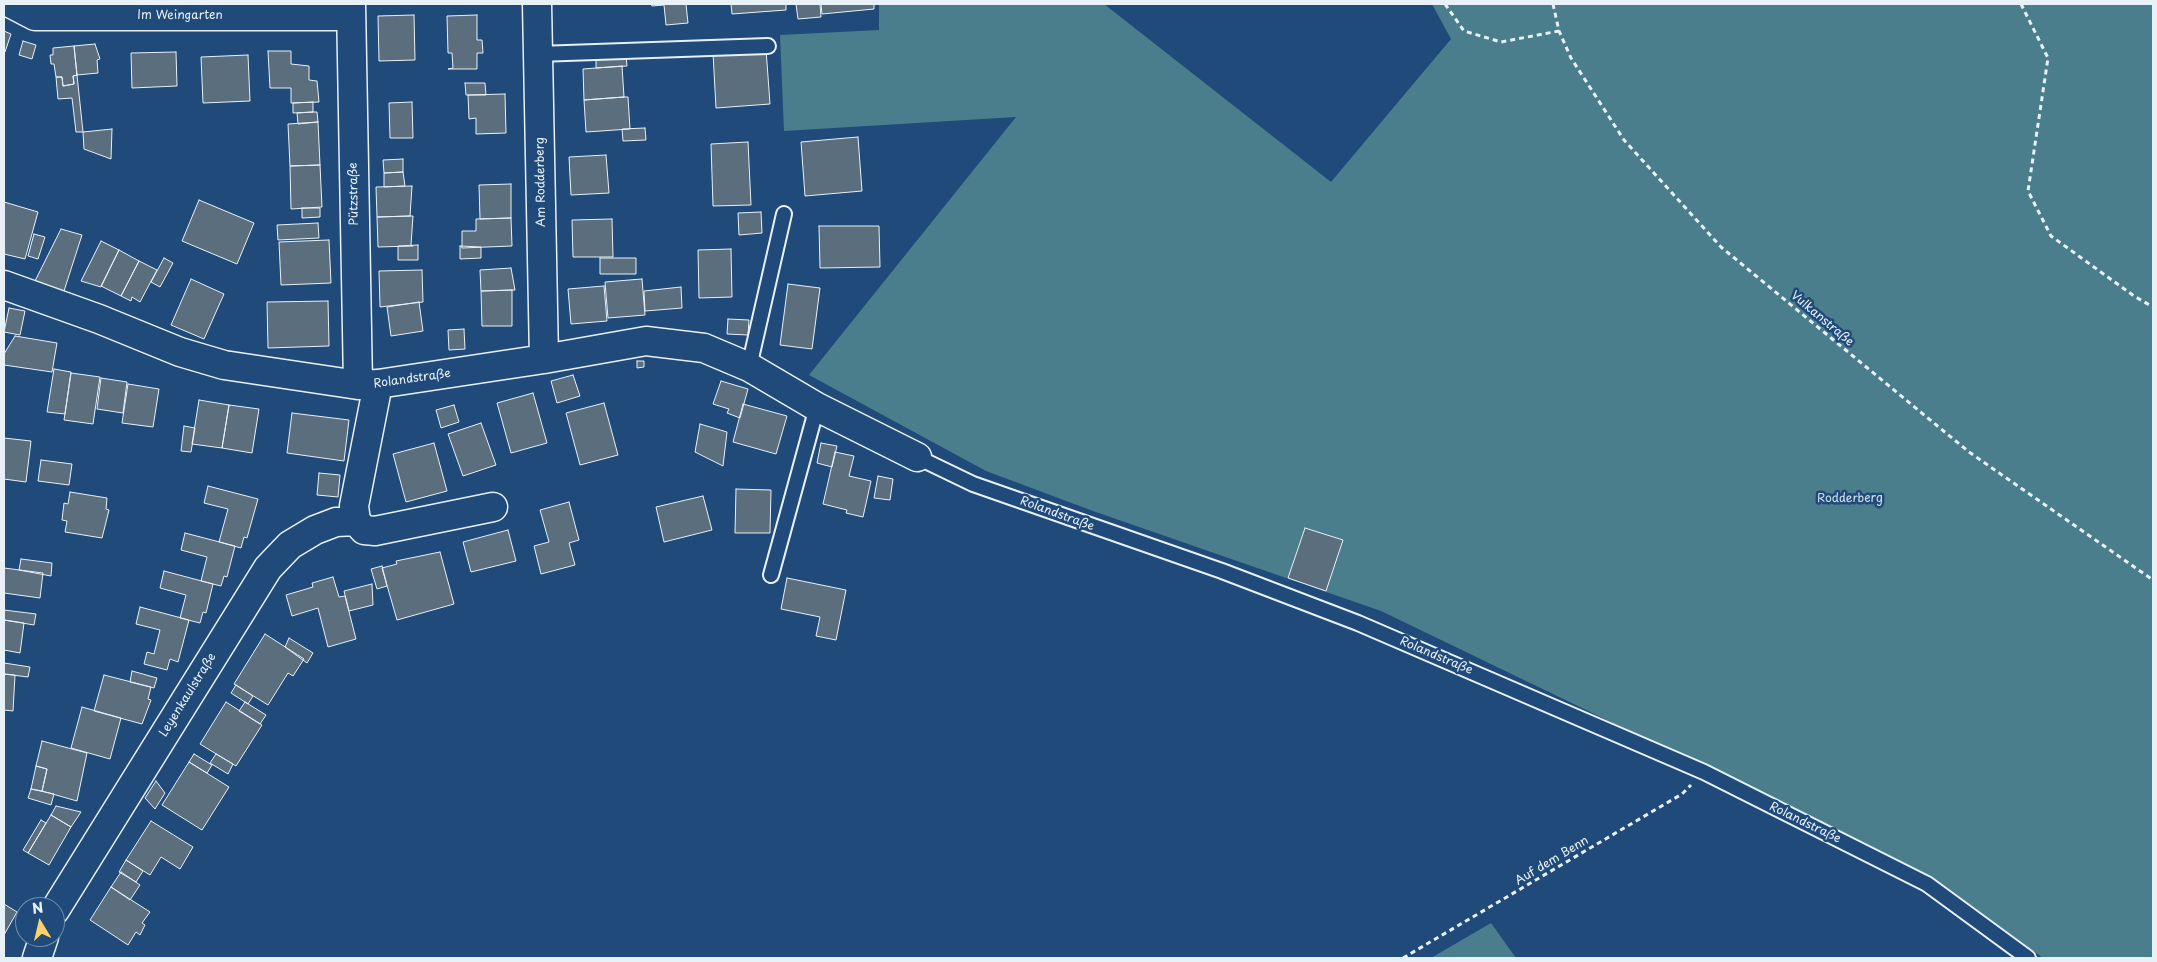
<!DOCTYPE html>
<meta charset="utf-8">
<style>
body{margin:0}
#map{position:relative;width:2157px;height:962px;overflow:hidden;background:#1f4a7a;font-family:"Playpen Sans",sans-serif}
canvas{display:block}
.frame{position:absolute;inset:0;border:5px solid #e8f1f8;pointer-events:none}
.north{position:absolute;left:15px;top:897px;width:50px;height:50px;box-sizing:border-box;background:#1f4a7a;border:1px solid #6f8dac;border-radius:50%;rotate:351deg;font-size:14px;font-weight:700;line-height:20px;text-align:center;color:#e8f1f8}
.north::after{content:'';display:block;margin:auto;width:18px;height:22px;background:#ffd166;clip-path:polygon(50% 0,100% 100%,50% 72%,0 100%)}
</style>
<div id="map">
<canvas width="2157" height="962"></canvas>
<div class="frame"></div>
<div class="north">N</div>
</div>
<script>
const ctx = document.querySelector('canvas').getContext('2d');
ctx.lineJoin = 'round';
function paint(path, color) { ctx.fillStyle = color; ctx.fill(path, 'evenodd'); }
const shape = rows => new Path2D(rows.map(r => 'M' + r).join(''));
function strokePath(path, color, width, dash) { ctx.strokeStyle = color; ctx.lineWidth = width; ctx.lineCap = dash ? 'butt' : 'round'; ctx.setLineDash(dash || []); ctx.stroke(path); }
function label(font, color, halo, rows, align = 'center') {
  ctx.font = font + ' "Playpen Sans",sans-serif'; ctx.lineWidth = 5; ctx.setLineDash([]); ctx.textBaseline = 'middle'; ctx.strokeStyle = halo; ctx.fillStyle = color; for (const [text, x, y, turn = 0] of rows) {
    ctx.save(); ctx.translate(x, y); ctx.rotate((+turn || 0) * Math.PI / 180); ctx.textAlign = isNaN(turn) ? turn : align; if (halo) ctx.strokeText(text, 0, 0); ctx.fillText(text, 0, 0); ctx.restore();
  }
}
paint(shape([
 [879,4,1104,4,1331,182,1451,39,1432,4,2153,4,2153,958,2043,958,1930,876,1381,611,1093,511,986,471,809,375,1016,117,784,131,780,35,879,30],
 [1491,923,1516,958,1431,958]
]), '#4a7e8c');
const building = shape([
 [651,4,686,4,688,23,666,25,664,5,652,6,651,4],
 [731,4,786,4,786,10,732,14,731,4],
 [796,4,820,4,821,17,798,19,796,4],
 [821,4,874,4,874,9,822,14,821,4],
 [414,15,415,60,379,61,378,16,414,15],
 [477,15,477,40,482,40,483,53,477,53,477,69,448,69,453,68,452,53,448,53,447,16,477,15],
 [4,31,11,34,5,52,4,51,4,31],
 [23,41,36,45,32,59,19,55,23,41],
 [95,44,100,59,97,60,98,73,77,75,74,46,95,44],
 [74,46,77,75,73,76,74,84,63,86,62,77,56,77,54,64,51,64,50,55,53,55,53,48,74,46],
 [766,49,770,104,716,108,713,53,766,49],
 [268,51,291,51,291,64,309,66,309,80,317,81,319,102,291,103,291,88,270,88,268,51],
 [176,52,177,86,132,88,131,53,176,52],
 [248,55,250,101,203,103,201,57,248,55],
 [626,55,627,66,596,68,596,57,626,55],
 [622,66,624,97,584,100,583,69,622,66],
 [77,75,83,132,76,132,72,98,58,99,56,77,62,77,63,86,74,84,73,76,77,75],
 [465,83,485,83,486,95,466,95,465,83],
 [505,94,506,133,476,134,476,118,469,119,468,95,505,94],
 [624,97,628,97,630,129,586,132,584,100,624,97],
 [313,102,313,112,293,113,293,103,313,102],
 [412,102,413,138,390,138,389,103,412,102],
 [313,112,317,112,318,122,298,124,297,113,313,112],
 [318,122,320,165,290,166,288,124,318,122],
 [645,128,646,140,623,141,622,129,645,128],
 [112,129,111,159,84,149,83,132,112,129],
 [858,137,862,191,805,196,801,142,858,137],
 [748,142,751,205,713,206,711,144,748,142],
 [606,155,609,193,571,195,569,157,606,155],
 [403,159,403,172,384,173,383,160,403,159],
 [320,165,322,207,291,209,290,166,320,165],
 [403,172,405,186,384,187,384,173,403,172],
 [511,184,511,218,480,219,479,185,511,184],
 [412,186,410,216,377,217,376,187,412,186],
 [199,200,254,223,237,264,182,241,199,200],
 [4,202,38,212,25,259,4,254,4,202],
 [302,208,320,208,320,217,302,218,302,208],
 [761,212,762,233,739,235,738,213,761,212],
 [410,216,413,216,411,245,413,246,378,247,377,217,410,216],
 [511,218,512,246,462,248,462,231,476,231,476,219,511,218],
 [612,219,613,257,573,257,572,220,612,219],
 [318,223,319,238,278,240,277,225,318,223],
 [819,226,879,226,880,267,820,268,819,226],
 [61,229,82,235,64,291,34,283,61,229],
 [34,234,45,237,38,259,28,256,34,234],
 [329,240,331,283,281,285,279,242,329,240],
 [101,241,119,250,101,287,81,281,101,241],
 [418,245,418,260,398,260,398,246,418,245],
 [460,246,481,247,481,258,460,259,460,246],
 [731,249,732,297,699,298,698,250,731,249],
 [119,250,139,261,121,296,101,286,119,250],
 [164,258,173,263,160,287,151,282,164,258],
 [600,258,636,258,636,274,600,274,600,258],
 [139,261,157,270,140,302,132,297,131,301,121,296,139,261],
 [511,268,515,290,481,291,480,270,511,268],
 [422,270,423,302,380,307,379,271,422,270],
 [191,279,224,294,204,339,171,325,191,279],
 [642,279,645,315,608,318,605,282,642,279],
 [788,284,820,288,812,349,780,345,788,284],
 [604,286,607,321,571,324,568,289,604,286],
 [681,287,682,308,645,311,644,291,681,287],
 [512,290,512,326,482,326,481,291,512,290],
 [328,301,329,346,268,348,267,302,328,301],
 [419,302,423,331,391,336,387,307,419,302],
 [9,308,25,311,20,335,4,332,9,308],
 [728,319,749,320,748,335,727,334,728,319],
 [464,329,465,349,449,350,448,330,464,329],
 [15,336,57,343,52,372,4,365,4,354,15,336],
 [637,361,644,361,644,367,637,368,637,361],
 [54,369,71,372,65,414,47,412,54,369],
 [71,373,100,377,93,424,64,420,71,373],
 [573,375,580,396,557,403,551,381,573,375],
 [101,378,127,382,123,413,97,409,101,378],
 [721,381,748,389,740,418,727,413,729,409,713,404,721,381],
 [128,384,159,389,153,427,122,423,128,384],
 [533,393,547,443,511,453,497,403,533,393],
 [199,400,229,405,222,448,192,444,199,400],
 [604,403,618,455,580,465,566,413,604,403],
 [743,404,787,416,776,454,733,442,743,404],
 [229,405,259,409,252,453,222,448,229,405],
 [454,405,459,422,441,428,436,410,454,405],
 [292,413,349,420,344,461,287,453,292,413],
 [481,423,496,465,463,476,448,434,481,423],
 [700,424,727,432,723,466,695,452,700,424],
 [184,426,195,428,191,452,181,451,184,426],
 [4,438,31,441,26,482,4,479,4,438],
 [434,443,447,491,406,502,393,454,434,443],
 [821,443,837,446,832,467,817,463,821,443],
 [835,452,854,456,849,476,871,481,863,517,846,513,847,510,823,504,835,452],
 [41,460,72,464,69,485,38,481,41,460],
 [319,473,340,475,338,497,317,495,319,473],
 [878,476,893,479,890,500,874,498,878,476],
 [208,486,258,499,247,538,244,537,241,548,219,542,228,509,204,503,208,486],
 [736,489,771,490,770,533,735,533,736,489],
 [70,492,107,498,106,509,109,510,102,538,65,532,67,521,62,520,64,503,68,504,70,492],
 [703,496,712,530,664,542,656,507,703,496],
 [569,502,579,540,569,543,575,565,541,574,534,546,549,542,540,510,569,502],
 [1305,528,1343,540,1326,591,1288,578,1305,528],
 [508,530,516,561,471,572,463,542,508,530],
 [185,533,235,546,227,577,224,576,221,586,201,581,207,557,181,550,185,533],
 [440,552,454,604,397,620,382,568,397,564,396,561,440,552],
 [21,559,52,563,51,576,19,570,21,559],
 [382,566,387,586,377,589,371,569,382,566],
 [4,568,43,573,40,598,4,593,4,568],
 [164,571,213,584,206,613,203,612,200,623,180,618,186,595,160,588,164,571],
 [333,577,339,597,345,596,356,639,328,647,318,608,292,616,286,595,313,587,312,583,333,577],
 [787,578,846,590,836,640,816,636,820,617,781,609,787,578],
 [372,584,373,605,349,611,344,591,372,584],
 [140,607,189,620,178,662,170,659,167,670,144,664,147,652,154,654,160,630,136,624,140,607],
 [4,610,36,614,34,625,4,620,4,610],
 [4,620,24,623,20,653,4,650,4,620],
 [265,634,304,659,293,676,288,673,268,705,234,684,265,634],
 [289,638,313,653,307,663,285,647,289,638],
 [4,663,30,667,28,677,4,674,4,663],
 [132,671,157,678,154,688,130,682,132,671],
 [4,674,15,675,13,711,4,710,4,674],
 [104,675,151,687,148,699,151,700,142,724,94,711,104,675],
 [236,685,253,696,248,704,231,693,236,685],
 [226,702,262,725,236,766,200,744,226,702],
 [245,702,266,715,260,724,239,711,245,702],
 [82,707,121,718,110,759,71,748,82,707],
 [42,741,87,753,77,801,42,791,47,769,36,766,42,741],
 [194,754,212,765,207,773,189,762,194,754],
 [216,754,233,764,228,774,210,763,216,754],
 [189,762,229,787,202,830,162,805,189,762],
 [36,766,47,769,42,791,31,789,36,766],
 [156,781,165,793,155,809,145,798,156,781],
 [31,789,54,794,51,805,28,798,31,789],
 [56,806,81,812,71,827,51,815,56,806],
 [51,815,71,827,49,865,28,853,51,815],
 [41,820,46,823,28,853,23,850,41,820],
 [151,821,193,847,180,869,161,857,150,875,126,860,151,821],
 [126,860,143,871,136,882,119,872,126,860],
 [121,872,140,885,130,900,111,887,121,872],
 [111,887,150,912,142,923,145,925,140,935,136,932,128,945,90,920,111,887],
 [4,904,17,912,4,935,4,904]
]);
paint(building, '#5b6e7d');
strokePath(building, '#e8f1f8', 1);
const lane = shape([
 [538,54,768,46],
 [749,367,784,214],
 [917,457,973,484,1222,571,1358,623,1704,772,1927,884,2028,958],
 [771,575,817,407]
]);
const street = shape([
 [12,4,35,16,351,16],
 [351,4,358,385],
 [537,4,544,359],
 [4,285,99,319,180,352,224,365,358,385,378,384,544,359,646,341,704,348,749,367,817,407,917,457],
 [356,521,354,506,378,384],
 [55,910,268,568,290,545,315,530,336,522,356,521,364,530,375,531,493,507],
 [37,958,44,937]
]);
strokePath(lane, '#e8f1f8', 18);
strokePath(street, '#e8f1f8', 31);
strokePath(shape([
 [1445,4,1464,31,1501,42,1559,31],
 [1553,4,1559,31,1571,58,1624,140,1721,247,1969,452,2153,580],
 [2021,4,2048,58,2028,191,2051,236,2134,296,2153,307],
 [1403,958,1682,794,1691,785]
]), '#e8f1f8', 3, [5, 4]);
strokePath(lane, '#1f4a7a', 14);
strokePath(street, '#1f4a7a', 28);
label('12px', '#e8f1f8', '#1f4a7a', [
 ["Im Weingarten",180,16],
 ["Am Rodderberg",541,182,-91],
 ["Pützstraße",354,194,-91],
 ["Vulkanstraße",1822,319,40],
 ["Rolandstraße",412,379,-8],
 ["Rolandstraße",1057,514,20],
 ["Rolandstraße",1436,656,23],
 ["Leyenkaulstraße",188,695,-58],
 ["Rolandstraße",1805,823,26],
 ["Auf dem Benn",1552,861,-31]
]);
label('12px', '#d0e0e8', '#1f4a7a', [
 ["Rodderberg",1850,499]
]);
</script>
